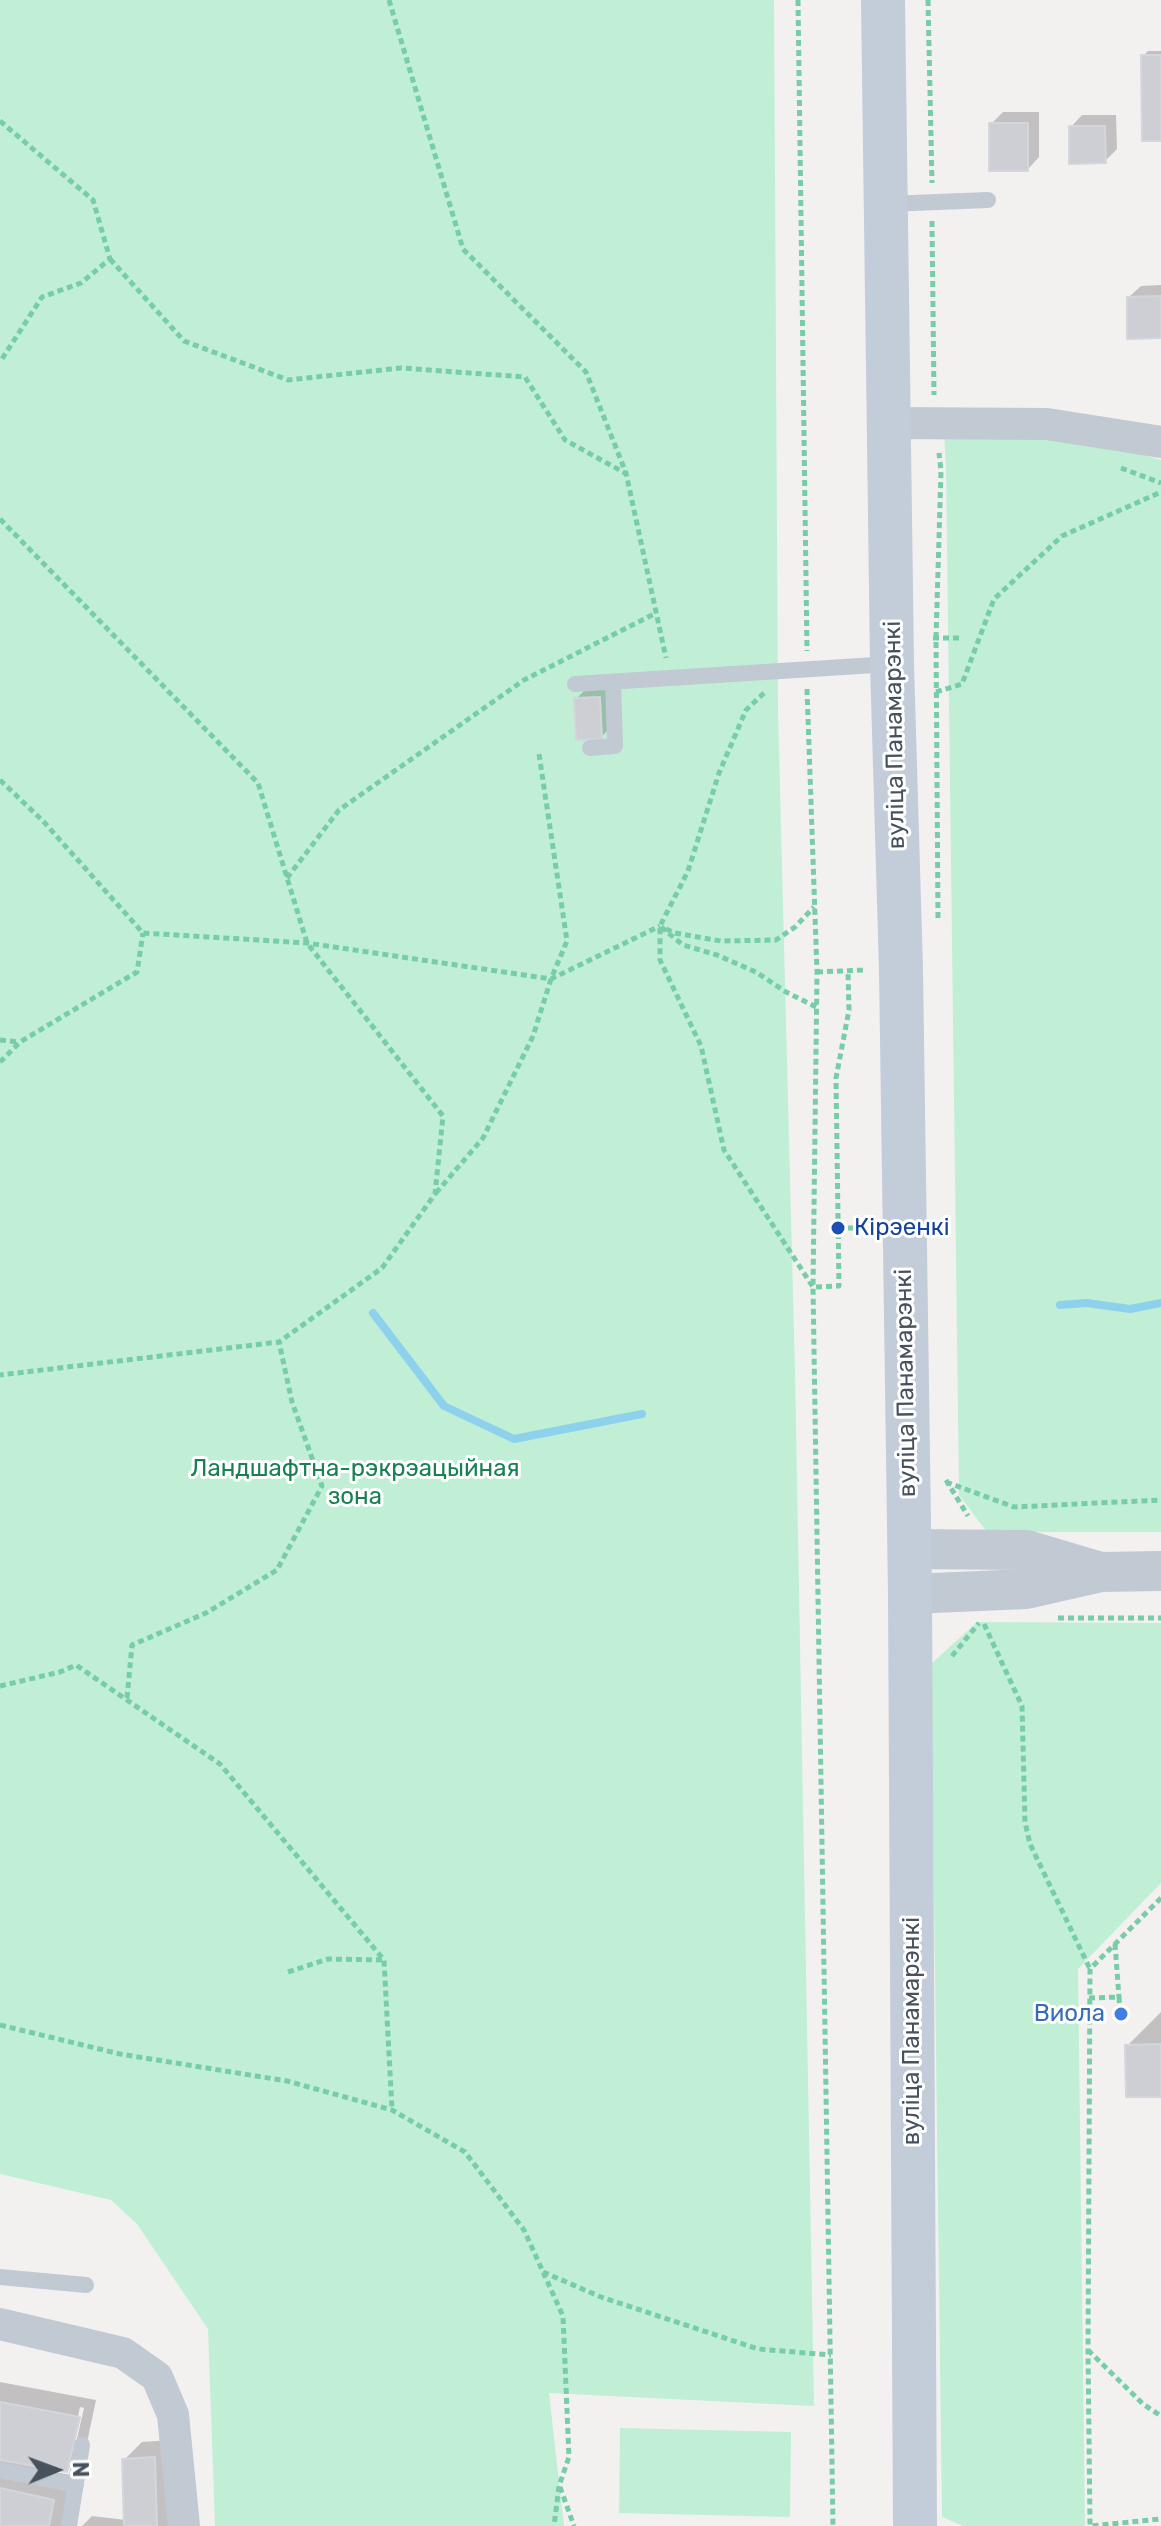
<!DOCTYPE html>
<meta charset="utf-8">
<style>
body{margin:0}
#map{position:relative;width:1161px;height:2526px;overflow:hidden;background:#f3f0f0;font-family:Rubik,sans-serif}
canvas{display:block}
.north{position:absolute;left:16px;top:2430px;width:80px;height:80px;-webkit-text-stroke:6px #fff;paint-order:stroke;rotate:89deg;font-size:22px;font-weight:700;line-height:32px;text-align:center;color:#48525e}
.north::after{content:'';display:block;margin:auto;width:28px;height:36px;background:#48525e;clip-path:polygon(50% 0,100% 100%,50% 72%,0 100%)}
</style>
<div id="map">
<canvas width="1161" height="2526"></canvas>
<div class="north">N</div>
</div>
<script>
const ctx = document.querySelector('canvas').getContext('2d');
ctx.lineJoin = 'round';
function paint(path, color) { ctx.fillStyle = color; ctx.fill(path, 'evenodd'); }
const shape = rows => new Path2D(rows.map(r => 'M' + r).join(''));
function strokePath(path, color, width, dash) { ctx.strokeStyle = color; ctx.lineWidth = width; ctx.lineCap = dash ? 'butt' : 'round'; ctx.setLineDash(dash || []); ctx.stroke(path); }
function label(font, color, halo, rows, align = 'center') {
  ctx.font = font + ' Rubik,sans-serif'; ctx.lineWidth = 6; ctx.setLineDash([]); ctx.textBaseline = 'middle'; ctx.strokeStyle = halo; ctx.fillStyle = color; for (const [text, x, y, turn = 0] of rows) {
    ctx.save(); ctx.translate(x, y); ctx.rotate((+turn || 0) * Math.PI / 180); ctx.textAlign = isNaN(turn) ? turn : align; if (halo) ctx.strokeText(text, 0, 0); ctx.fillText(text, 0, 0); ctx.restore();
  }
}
paint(shape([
 [0,0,774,0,778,711,795,1372,814,2406,549,2393,564,2526,215,2526,208,2329,137,2224,111,2200,0,2174],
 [944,434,1093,440,1161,460,1161,1532,987,1532,959,1495,946,468],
 [977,1622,1161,1623,1161,1883,1078,1969,1085,2526,963,2526,942,2517,931,1664],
 [620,2428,791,2432,790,2517,619,2513]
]), '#c0efd6');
paint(shape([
 [1148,51,1161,51,1161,139,1143,56],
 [1003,112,1039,112,1039,157,1028,169,991,124],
 [1082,115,1116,115,1117,149,1105,161,1071,127],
 [1161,285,1161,336,1129,297,1141,286],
 [611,686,613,725,601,737,576,699,588,687],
 [1161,2012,1161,2095,1127,2046],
 [0,2382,96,2400,85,2452,67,2470,50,2467,49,2471,77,2476,66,2526,0,2526],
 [80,2407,84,2408,74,2452,70,2452],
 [172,2440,175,2526,82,2526,92,2516,126,2520,124,2460,142,2442]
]), '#0003');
strokePath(shape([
 [1060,1305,1087,1303,1130,1309,1161,1303],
 [373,1313,444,1406,514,1439,642,1414]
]), '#8dd1ec', 8);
const building = shape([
 [1141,55,1161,55,1161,141,1142,141,1141,55],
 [989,123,1028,123,1028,171,989,171,989,123],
 [1069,126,1105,126,1106,163,1069,164,1069,126],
 [1161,296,1161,338,1127,339,1127,297,1161,296],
 [600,697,602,739,576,740,574,698,600,697],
 [1161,2044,1161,2097,1126,2097,1125,2045,1161,2044],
 [0,2402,80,2417,67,2472,0,2460,0,2402],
 [155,2457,157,2526,124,2526,122,2459,155,2457],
 [0,2488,54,2500,49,2526,0,2526,0,2488]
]);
paint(building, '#cdcfd5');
strokePath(building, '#d4d6dc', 2);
strokePath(shape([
 [389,0,463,249,586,372,626,473,666,658],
 [798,0,807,651],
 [928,0,932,183],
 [0,121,93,200,110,259,81,283,42,297,0,362],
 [932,221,934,395],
 [110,259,184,341,288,380,401,368,525,377,565,440,625,473],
 [1121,468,1161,483],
 [0,519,258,783,307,943,443,1116,435,1194,382,1268,279,1342,0,1375],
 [933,638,962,638],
 [807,689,817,972,813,1287,833,2526],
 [936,692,962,684,994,599,1062,536,1161,492],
 [764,693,746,710,719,773,688,871,660,926,660,960,701,1046,724,1150,813,1287,839,1286,836,1078,849,1010,848,971],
 [0,780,43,821,143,933,307,943,551,979,660,926],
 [287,878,339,810,524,680,656,613],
 [938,918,936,638,941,471,939,453],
 [661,927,683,945,717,955,756,972,786,992,816,1007],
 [666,929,675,933,721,941,776,940,795,927,814,907],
 [817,972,866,970],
 [0,1040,19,1042],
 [0,1062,20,1042,137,972,143,933],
 [436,1193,483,1138,533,1036,551,979,567,941,539,754],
 [838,1228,869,1228],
 [946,1480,968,1516],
 [946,1482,1014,1507,1161,1500],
 [1058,1618,1161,1618],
 [984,1624,1022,1706,1025,1822,1030,1844,1090,1969],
 [952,1656,979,1623],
 [0,1686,60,1672,76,1665,220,1764,384,1960,392,2110],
 [127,1698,132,1645,206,1613,277,1570,322,1486,292,1402,279,1342],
 [1161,1898,1090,1969,1088,2350,1090,2526,1161,2519],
 [1115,1944,1119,1997],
 [288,1972,328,1959,383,1960],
 [1089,1998,1119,1997,1120,2013],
 [0,2025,120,2054,287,2081,392,2110,465,2152,524,2230,563,2316,569,2457,559,2486,554,2526],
 [543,2272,601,2297,758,2349,831,2355],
 [1088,2350,1143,2404,1161,2416],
 [560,2487,574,2526]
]), '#78cda9', 5, [6, 4]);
strokePath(shape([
 [887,204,988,200],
 [575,684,891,664],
 [590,748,615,746,613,682],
 [0,2277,86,2285],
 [0,2470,76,2485],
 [69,2526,82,2445]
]), '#c1c9d2', 16);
strokePath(shape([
 [890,423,1047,424,1161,442],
 [0,2324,123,2353,157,2377,173,2415,184,2526]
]), '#c1c9d2', 32);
strokePath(shape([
 [908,1549,1026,1550,1097,1571],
 [910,1594,1026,1589,1101,1572,1161,1571]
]), '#c1c9d2', 40);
strokePath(shape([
 [883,0,892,664,901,969,910,1594,915,2526]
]), '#c3ccd9', 44);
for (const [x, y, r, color] of [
 [838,1228,8,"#1a4fb4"],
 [1121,2014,8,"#3f7fe0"]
]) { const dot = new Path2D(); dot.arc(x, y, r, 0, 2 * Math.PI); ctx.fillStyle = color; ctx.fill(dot); strokePath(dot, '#fff', 3); }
label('24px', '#48525e', '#fff', [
 ["вуліца Панамарэнкі",895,735,-91],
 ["вуліца Панамарэнкі",906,1383,-91],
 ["вуліца Панамарэнкі",912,2031,-90]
]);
label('24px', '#164399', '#fff', [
 ["Кірэенкі",854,1228]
], 'left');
label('24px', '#188054', '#fff', [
 ["Ландшафтна-рэкрэацыйная",355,1469],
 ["зона",355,1497]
]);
label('24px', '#366cbe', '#fff', [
 ["Виола",1105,2014]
], 'right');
</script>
